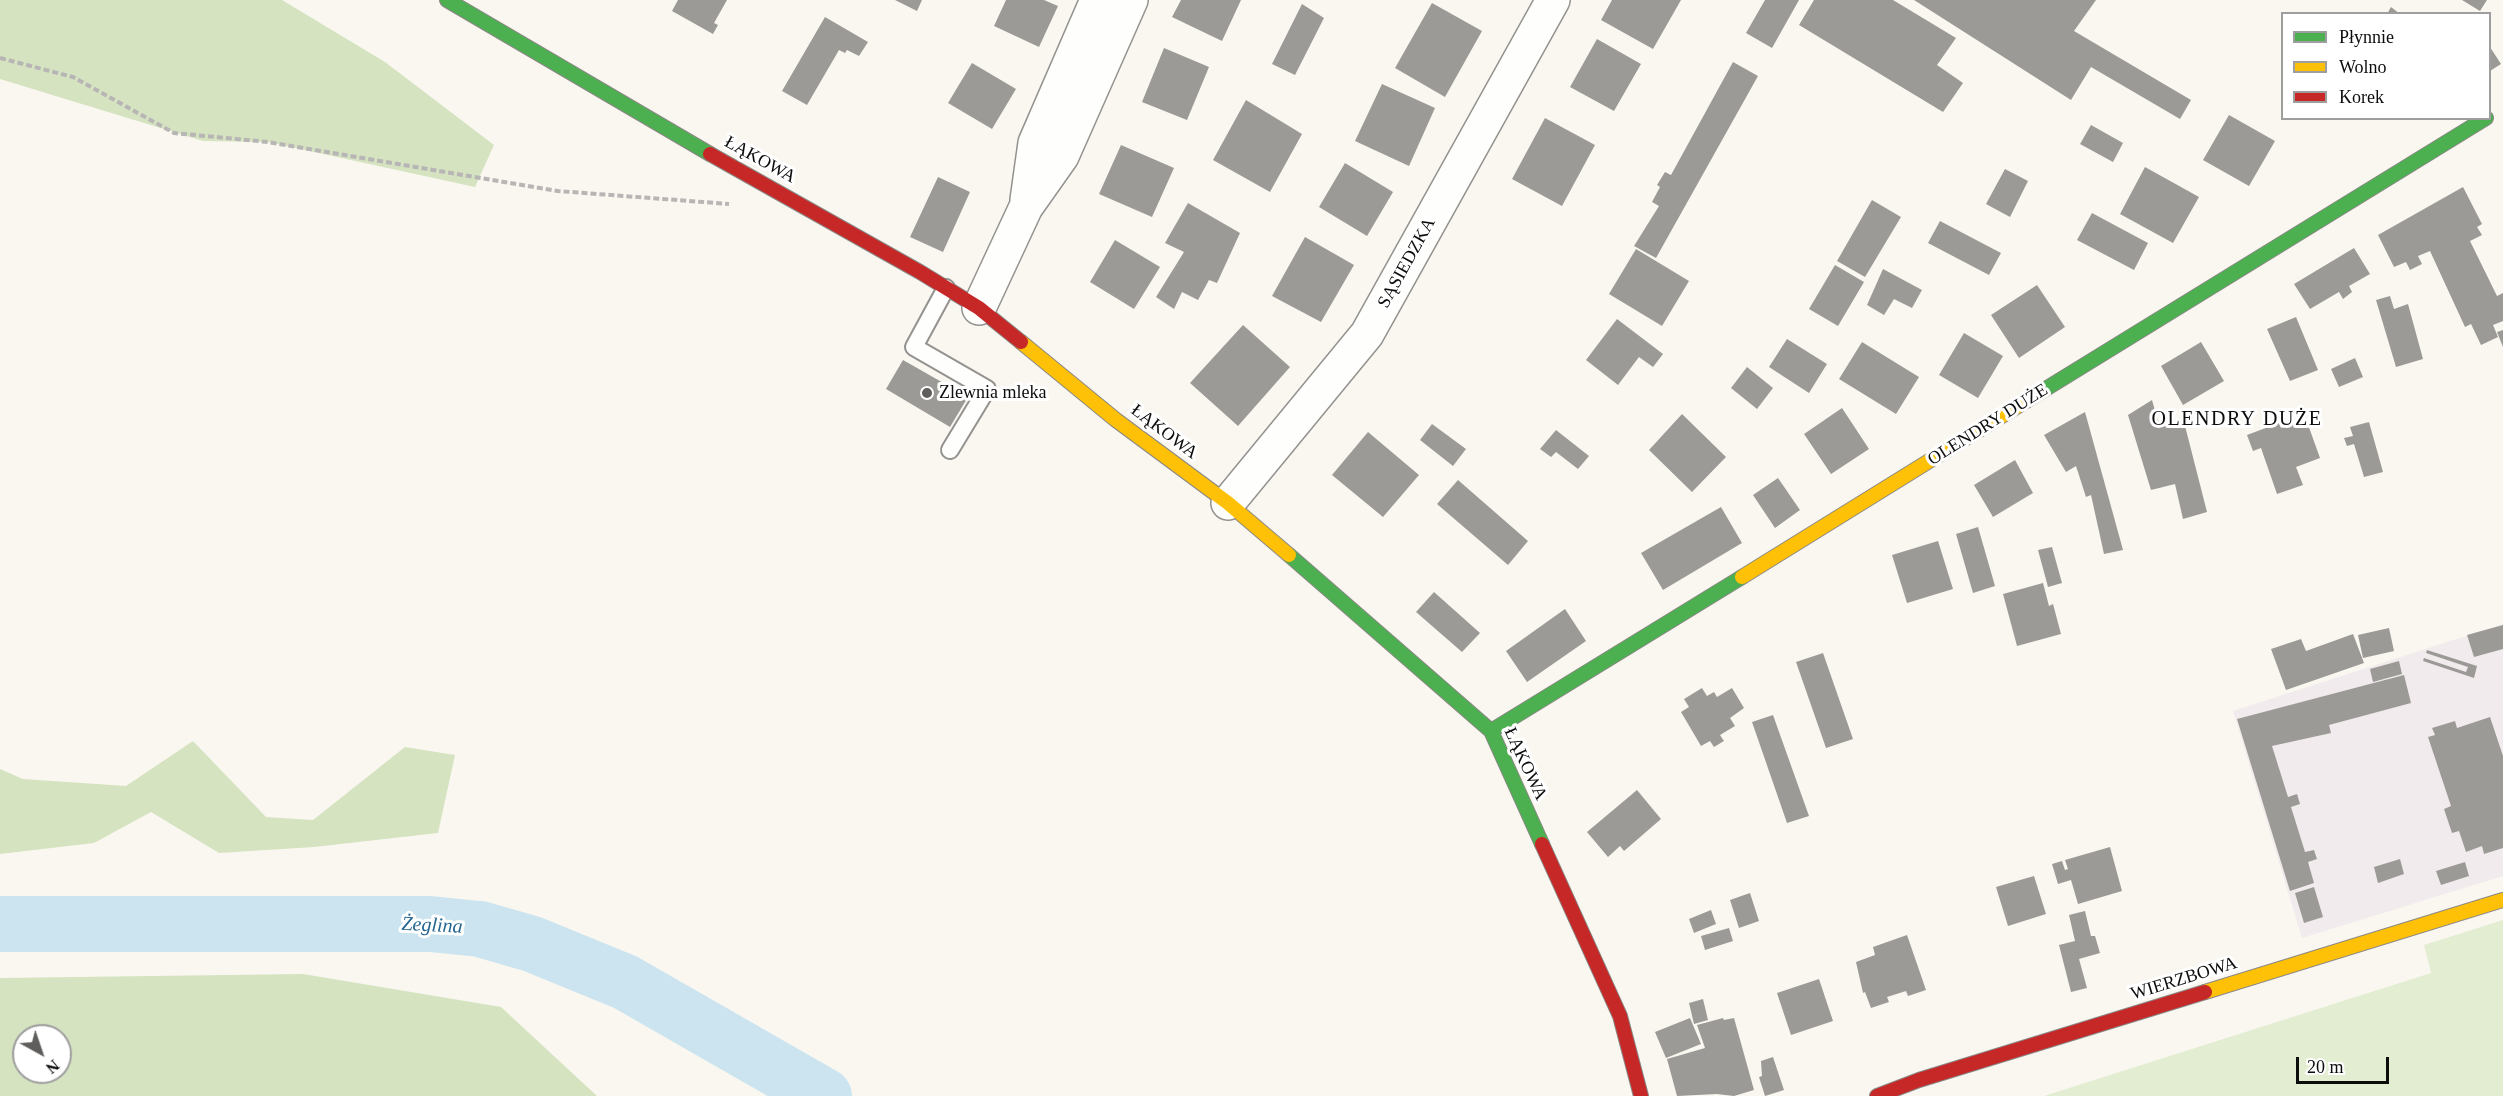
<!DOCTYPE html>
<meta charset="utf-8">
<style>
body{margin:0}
#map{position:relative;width:2503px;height:1096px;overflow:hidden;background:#faf7f0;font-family:Georgia,serif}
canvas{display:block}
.legend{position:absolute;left:2281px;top:12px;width:210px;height:108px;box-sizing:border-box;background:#fff;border:2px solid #9e9e9e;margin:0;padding:8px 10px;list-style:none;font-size:18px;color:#0c0c0c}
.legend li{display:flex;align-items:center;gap:12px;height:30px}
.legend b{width:30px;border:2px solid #9e9e9e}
.north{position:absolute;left:12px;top:1024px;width:60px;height:60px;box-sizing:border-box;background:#fff;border:2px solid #9e9e9e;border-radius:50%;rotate:140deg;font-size:16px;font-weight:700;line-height:24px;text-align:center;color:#0c0c0c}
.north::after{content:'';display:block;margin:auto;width:21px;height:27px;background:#5f5e5c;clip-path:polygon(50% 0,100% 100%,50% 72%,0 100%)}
.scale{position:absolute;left:2296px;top:1057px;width:93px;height:27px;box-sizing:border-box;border:3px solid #0c0c0c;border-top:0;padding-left:8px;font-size:18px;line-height:21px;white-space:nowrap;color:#0c0c0c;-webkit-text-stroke:4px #fff;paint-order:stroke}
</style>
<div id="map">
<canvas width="2503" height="1096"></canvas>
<ul class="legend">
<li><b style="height:8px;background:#4caf50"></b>Płynnie</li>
<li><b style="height:8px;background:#ffc107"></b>Wolno</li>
<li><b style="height:8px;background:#c62828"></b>Korek</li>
</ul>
<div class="north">N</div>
<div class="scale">20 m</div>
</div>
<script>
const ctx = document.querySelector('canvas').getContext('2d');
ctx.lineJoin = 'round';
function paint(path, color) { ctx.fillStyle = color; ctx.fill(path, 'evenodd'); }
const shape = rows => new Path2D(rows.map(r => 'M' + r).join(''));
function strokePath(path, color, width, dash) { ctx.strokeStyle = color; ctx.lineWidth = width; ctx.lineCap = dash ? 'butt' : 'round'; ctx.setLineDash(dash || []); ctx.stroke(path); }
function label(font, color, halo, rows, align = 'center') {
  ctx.font = font + ' Georgia,serif'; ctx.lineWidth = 6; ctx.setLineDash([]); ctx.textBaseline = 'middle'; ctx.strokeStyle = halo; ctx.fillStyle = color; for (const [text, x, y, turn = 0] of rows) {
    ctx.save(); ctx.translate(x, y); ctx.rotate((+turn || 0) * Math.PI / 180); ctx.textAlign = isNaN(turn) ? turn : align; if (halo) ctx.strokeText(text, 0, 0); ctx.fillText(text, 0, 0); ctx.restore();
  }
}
paint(shape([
 [2503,624,2503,876,2302,938,2233,711]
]), '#f1ebed');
paint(shape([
 [2503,920,2503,1096,2044,1096,2431,973,2424,945]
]), '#e3edd2');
paint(shape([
 [0,0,282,0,385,62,494,145,475,187,268,142,203,141,0,79],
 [193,741,266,817,313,820,405,747,455,755,438,833,314,847,219,853,151,812,94,843,0,854,0,769,23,779,126,786],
 [303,974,501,1007,597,1096,0,1096,0,978],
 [24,1036,60,1036,60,1072,24,1072]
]), '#d5e3c1');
strokePath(shape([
 [0,924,430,924,480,929,532,944,625,982,824,1096]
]), '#cbe4ef', 56);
paint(shape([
 [678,0,727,0,714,23,718,25,713,34,672,11],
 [895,0,922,0,917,11],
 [1006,0,1044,0,1058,6,1039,47,994,26],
 [1181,0,1241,0,1222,41,1172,17],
 [1612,0,1681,0,1653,49,1601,20],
 [1765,0,1799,0,1772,48,1746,33],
 [1814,0,1893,0,1956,38,1937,65,1963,83,1943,112,1799,25],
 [1914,0,2096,0,2074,31,2191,100,2180,119,2091,67,2071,100],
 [2462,0,2487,0,2480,11],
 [1432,3,1482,31,1445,97,1395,68],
 [1302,4,1324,18,1295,75,1272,64],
 [2391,7,2400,14,2387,14],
 [825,17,868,42,859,56,847,50,845,53,839,50,807,105,782,91],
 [1597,39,1641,64,1614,111,1570,87],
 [2490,47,2501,64,2490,71],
 [1164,48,1209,67,1187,120,1142,102],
 [1733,62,1758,76,1656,258,1634,246,1659,206,1652,202,1660,187,1657,185,1665,172,1671,175],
 [972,63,1016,89,992,129,948,103],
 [1382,84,1435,108,1409,166,1355,141],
 [1246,100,1302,134,1270,192,1213,160],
 [2229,115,2275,141,2249,186,2203,160],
 [1545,118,1595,145,1562,206,1512,179],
 [2091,125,2123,143,2113,162,2080,144],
 [1121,145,1174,168,1152,217,1099,194],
 [1345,163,1393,192,1367,236,1319,207],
 [2145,167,2199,197,2173,243,2120,214],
 [2005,169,2028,181,2010,217,1986,204],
 [938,177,970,192,943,252,910,237],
 [2463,187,2482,224,2477,227,2482,235,2470,241,2497,296,2503,293,2503,321,2493,325,2498,337,2481,345,2471,324,2465,327,2430,251,2418,256,2422,264,2410,270,2406,262,2394,267,2378,235],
 [1872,200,1901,217,1865,277,1837,261],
 [1188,203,1240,233,1217,283,1209,280,1198,300,1182,292,1174,309,1156,297,1184,252,1165,243],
 [2092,213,2148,243,2134,270,2077,240],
 [1940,221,2001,253,1989,275,1928,243],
 [1305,237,1354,265,1321,322,1272,296],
 [1115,240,1160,267,1134,309,1090,282],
 [2354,248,2370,274,2349,286,2352,292,2343,299,2339,292,2310,309,2294,284],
 [1636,249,1689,281,1662,326,1609,294],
 [1835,265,1864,282,1838,326,1809,309],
 [1883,269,1922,290,1912,308,1894,299,1884,315,1867,305],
 [2037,285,2065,327,2019,358,1991,315],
 [2390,296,2394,309,2408,304,2423,359,2396,367,2376,300],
 [2296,317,2318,370,2290,381,2267,329],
 [1617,319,1663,354,1653,367,1639,357,1618,385,1586,360],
 [1243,325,1290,367,1238,426,1190,383],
 [2503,330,2503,347,2497,332],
 [1964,333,2003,356,1978,398,1939,375],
 [1787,339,1827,364,1809,393,1769,367],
 [1862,342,1919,377,1896,414,1839,379],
 [2201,342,2224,381,2183,405,2161,366],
 [2355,358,2363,377,2339,387,2331,369],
 [903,360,968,397,950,427,886,389],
 [1747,367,1773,388,1757,409,1731,388],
 [2152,400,2159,424,2183,418,2207,512,2183,519,2175,484,2151,490,2128,415],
 [1842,408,1869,449,1831,474,1804,434],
 [2085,412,2123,550,2104,554,2091,495,2086,497,2076,466,2066,472,2044,435],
 [1682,414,1726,457,1692,492,1649,450],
 [2306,419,2320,458,2296,467,2303,485,2277,494,2261,448,2253,451,2247,435,2279,423,2281,428],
 [2369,422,2383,472,2364,477,2354,444,2347,446,2344,438,2353,436,2350,427],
 [1432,424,1466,449,1453,466,1420,440],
 [1556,430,1589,456,1578,469,1556,452,1551,457,1540,449],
 [1368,432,1419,475,1383,517,1332,475],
 [2015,460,2033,493,1993,517,1974,485],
 [1778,478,1800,510,1775,528,1753,495],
 [1458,480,1528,541,1508,565,1437,504],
 [1721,507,1742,543,1663,590,1641,553],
 [1978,527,1995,586,1973,593,1956,534],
 [1938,541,1953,589,1907,603,1892,555],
 [2052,547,2062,583,2048,587,2038,550],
 [2043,583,2049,606,2053,604,2061,634,2017,646,2003,594],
 [1434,592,1480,633,1462,652,1416,612],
 [1565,609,1586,641,1527,682,1506,651],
 [2503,625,2503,649,2474,657,2467,635],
 [2389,628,2394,651,2363,658,2358,635],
 [2353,634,2364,663,2286,690,2271,649,2301,639,2306,651],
 [2427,650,2477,666,2474,678,2423,661,2424,658,2466,672,2468,667,2426,653],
 [1823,653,1853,739,1826,748,1796,662],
 [2399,661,2402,674,2373,682,2370,669],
 [2404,675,2411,703,2329,725,2331,733,2272,746,2288,797,2297,794,2300,804,2291,807,2305,852,2314,850,2317,859,2308,862,2314,883,2290,891,2237,719],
 [1702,688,1707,696,1714,692,1717,697,1732,688,1744,708,1730,718,1735,726,1720,735,1724,741,1714,747,1710,741,1701,746,1681,712,1689,707,1684,699],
 [1773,715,1809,816,1787,823,1752,722],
 [2490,717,2503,756,2503,848,2484,854,2482,846,2466,852,2459,831,2452,833,2444,809,2451,806,2428,737,2435,735,2432,728,2455,721,2457,728],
 [1637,790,1661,819,1624,851,1620,846,1608,857,1587,832],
 [2110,847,2122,891,2078,904,2071,880,2058,884,2052,864,2062,861,2065,870,2068,869,2065,860],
 [2400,859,2404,874,2378,883,2374,867],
 [2465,862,2469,876,2441,885,2436,871],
 [2034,876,2046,914,2008,926,1996,887],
 [2314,887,2323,917,2304,923,2295,893],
 [1750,893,1759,921,1739,928,1730,900],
 [1711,910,1716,924,1694,933,1689,919],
 [2085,911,2091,936,2095,936,2100,953,2079,959,2087,988,2071,992,2059,945,2075,941,2069,915],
 [1729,928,1733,941,1705,950,1701,936],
 [1907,935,1926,990,1908,996,1906,991,1887,997,1889,1002,1871,1008,1865,992,1863,993,1856,962,1875,955,1873,947],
 [1819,979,1833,1021,1791,1035,1777,993],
 [1703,999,1708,1020,1694,1024,1689,1003],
 [1690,1018,1701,1044,1666,1058,1655,1032],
 [1723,1018,1724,1020,1734,1018,1754,1090,1734,1096,1717,1094,1677,1096,1667,1059,1705,1048,1697,1025],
 [1773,1057,1784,1090,1765,1096,1759,1077,1762,1076,1761,1061]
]), '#9c9a96');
const lane = shape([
 [946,288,914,347,987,389,950,450]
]);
const street = shape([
 [1027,200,1035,143,1097,0],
 [979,308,1026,207,1062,156,1131,0],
 [1228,503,1367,334,1553,0]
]);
const fast = shape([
 [447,0,710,154],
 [2026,401,2486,118],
 [1289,555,1491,731,1542,844],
 [1491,731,1742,577]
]);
const slow = shape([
 [1021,342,1116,420,1228,503,1289,555],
 [1742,577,2026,401],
 [2205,992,2503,900]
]);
const jam = shape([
 [710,154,920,272,979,308,1021,342],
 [1542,844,1620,1016,1641,1096],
 [1877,1096,1919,1080,2205,992]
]);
strokePath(lane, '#93928f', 20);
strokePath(street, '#93928f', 36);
strokePath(fast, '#8a8885', 16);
strokePath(slow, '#8a8885', 16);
strokePath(jam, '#8a8885', 16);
strokePath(shape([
 [0,58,73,77,174,133,268,142,558,191,729,204]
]), '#b7b6b5', 4, [6, 3]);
strokePath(lane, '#fefefd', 16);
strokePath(street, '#fefefd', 33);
strokePath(fast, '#4caf50', 14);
strokePath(slow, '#ffc107', 14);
strokePath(jam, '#c62828', 14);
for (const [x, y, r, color] of [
 [927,393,6,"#5f5e5c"]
]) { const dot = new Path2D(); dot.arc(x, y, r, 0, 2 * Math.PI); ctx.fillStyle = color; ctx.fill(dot); strokePath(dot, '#fff', 2); }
label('18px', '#0c0c0c', '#fff', [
 ["ŁĄKOWA",760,160,29],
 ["SĄSIEDZKA",1407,263,-61],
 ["OLENDRY DUŻE",1988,425,-32],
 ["ŁĄKOWA",1164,432,37],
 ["ŁĄKOWA",1525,764,65],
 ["WIERZBOWA",2184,979,-17]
]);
label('18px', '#0c0c0c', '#fff', [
 ["Zlewnia mleka",939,393]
], 'left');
ctx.letterSpacing = '1.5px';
label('20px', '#0c0c0c', '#fff', [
 ["OLENDRY DUŻE",2237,420]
]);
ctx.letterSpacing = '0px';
label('italic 20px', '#236590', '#fff', [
 ["Żeglina",432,926,3]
]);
</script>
